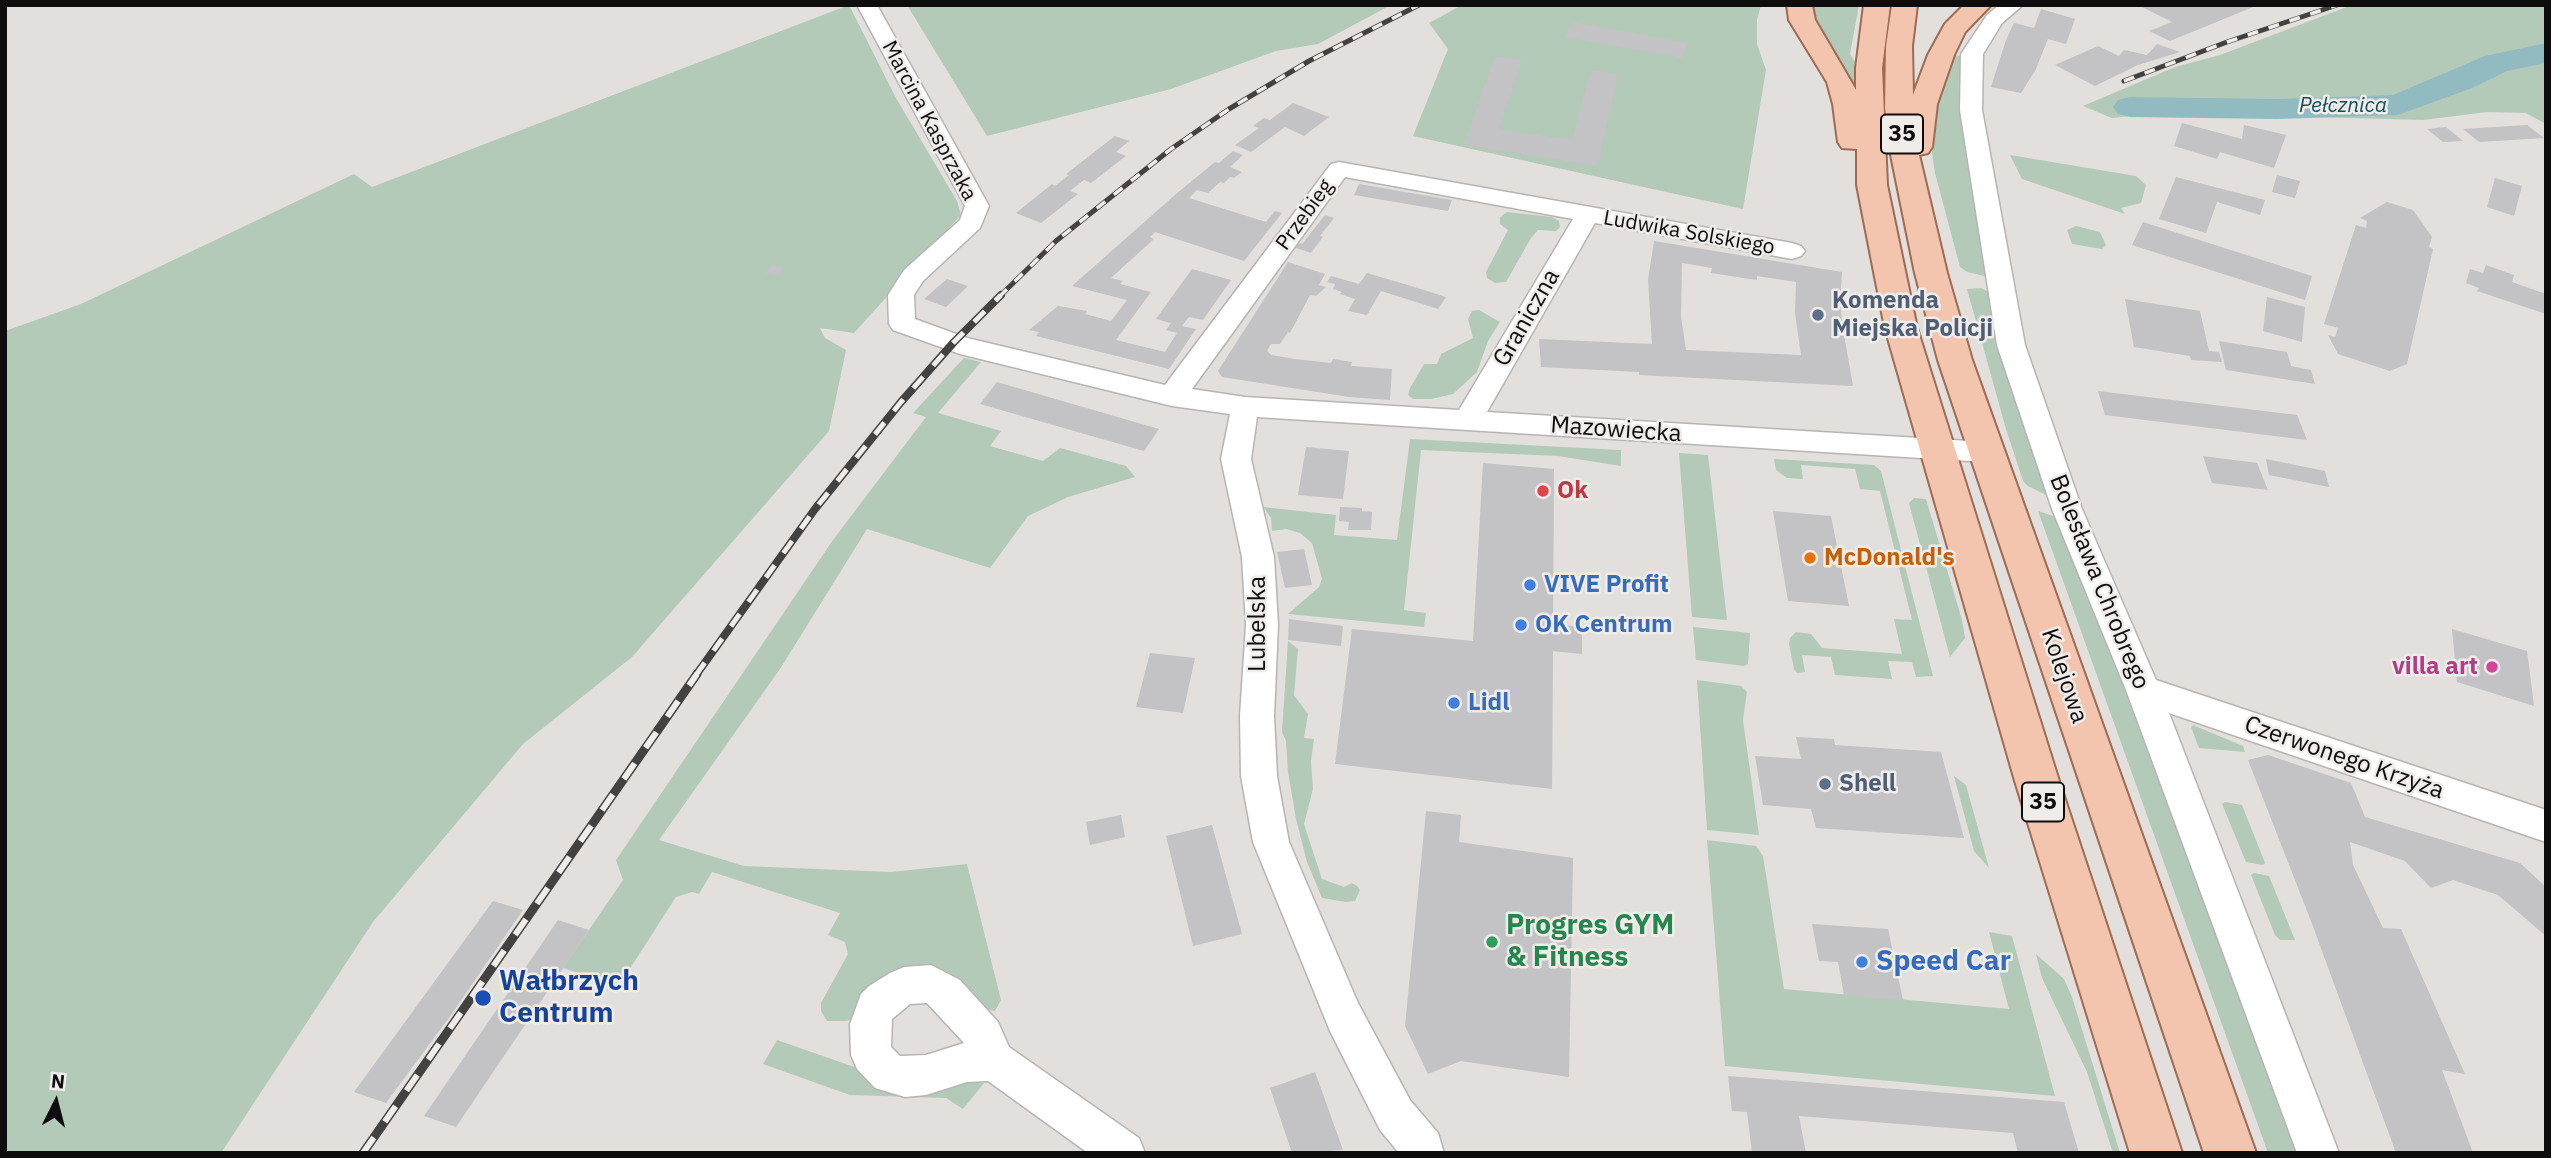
<!DOCTYPE html>
<meta charset="utf-8">
<style>
body{margin:0}
#map{position:relative;width:2551px;height:1158px;overflow:hidden;background:#e2dfdd;font-family:"IBM Plex Sans",sans-serif}
canvas{display:block}
.frame{position:absolute;inset:0;border:7px solid #0e0c0c;pointer-events:none}
.north{position:absolute;left:21px;top:1067px;width:70px;height:70px;-webkit-text-stroke:5px #efecea;paint-order:stroke;rotate:6deg;font-size:19px;font-weight:700;line-height:28px;text-align:center;color:#0e0c0c}
.north::after{content:'';display:block;margin:auto;width:24px;height:32px;background:#0e0c0c;clip-path:polygon(50% 0,100% 100%,50% 72%,0 100%)}
</style>
<div id="map">
<canvas width="2551" height="1158"></canvas>
<div class="frame"></div>
<div class="north">N</div>
</div>
<script>
const ctx = document.querySelector('canvas').getContext('2d');
ctx.lineJoin = 'round';
function paint(path, color) { ctx.fillStyle = color; ctx.fill(path, 'evenodd'); }
const shape = rows => new Path2D(rows.map(r => 'M' + r).join(''));
function strokePath(path, color, width, dash) { ctx.strokeStyle = color; ctx.lineWidth = width; ctx.lineCap = dash ? 'butt' : 'round'; ctx.setLineDash(dash || []); ctx.stroke(path); }
function label(font, color, halo, rows, align = 'center') {
  ctx.font = font + ' "IBM Plex Sans",sans-serif'; ctx.lineWidth = 5; ctx.setLineDash([]); ctx.textBaseline = 'middle'; ctx.strokeStyle = halo; ctx.fillStyle = color; for (const [text, x, y, turn = 0] of rows) {
    ctx.save(); ctx.translate(x, y); ctx.rotate((+turn || 0) * Math.PI / 180); ctx.textAlign = isNaN(turn) ? turn : align; if (halo) ctx.strokeText(text, 0, 0); ctx.fillText(text, 0, 0); ctx.restore();
  }
}
paint(shape([
 [849,5,896,98,957,201,961,215,854,333,820,328,825,338,846,350,829,431,632,657,523,744,373,922,221,1153,5,1153,5,331,81,304,354,174,372,187],
 [907,5,1391,5,1318,44,1276,51,1171,89,987,136],
 [1462,5,1761,5,1757,20,1757,44,1766,70,1743,209,1413,136,1448,49,1429,23],
 [1813,5,1859,5,1850,54,1855,62,1855,92,1819,27],
 [2352,5,2546,5,2546,124,2526,113,2487,112,2423,120,2161,113,2112,118,2083,106,2175,67,2220,55],
 [1954,55,1967,57,1989,275,1984,276,1967,272,1960,267,1935,173,1930,139,1931,113],
 [2010,155,2136,176,2146,185,2141,203,2121,208,2125,214,2022,179],
 [1507,212,1552,217,1559,221,1560,227,1556,231,1538,230,1531,238,1506,282,1495,283,1487,278,1486,272,1508,230,1500,224,1500,217],
 [2076,226,2100,232,2106,245,2102,249,2072,244,2067,230],
 [1981,288,1991,293,2050,497,2028,486,2023,481,2006,429,1967,289],
 [1479,310,1500,322,1488,341,1477,372,1453,394,1431,399,1413,399,1408,395,1410,388,1424,364,1437,364,1441,354,1473,338,1468,319,1472,311],
 [964,358,981,362,938,413,1001,431,990,446,1043,461,1060,448,1126,466,1135,477,1068,497,1028,516,990,568,867,529,780,669,659,840,744,866,891,872,967,864,1001,1000,995,1011,967,1004,945,973,847,1021,827,1021,821,1011,821,1003,848,954,845,942,828,935,840,913,712,872,699,894,692,892,676,897,622,981,617,985,563,968,623,880,616,860,833,540,926,417,913,413],
 [1410,439,1621,450,1621,466,1558,456,1421,450,1404,610,1426,613,1424,627,1288,614,1319,587,1322,579,1312,543,1300,533,1286,529,1272,531,1271,518,1263,507,1336,515,1334,535,1397,540],
 [1679,453,1708,455,1727,620,1692,617],
 [1774,459,1874,465,1881,471,1933,676,1916,677,1912,662,1888,661,1892,679,1835,675,1831,657,1802,655,1805,672,1797,673,1794,669,1789,644,1790,638,1796,632,1811,634,1822,648,1902,654,1894,619,1912,620,1880,491,1860,489,1855,469,1801,465,1803,479,1787,478,1776,470],
 [1914,498,1926,499,1962,620,1965,638,1950,657,1909,503],
 [2038,511,2059,518,2301,1153,2268,1153],
 [1693,627,1750,633,1748,664,1744,666,1696,660],
 [1288,641,1298,649,1294,695,1308,714,1304,738,1314,739,1311,761,1313,789,1304,824,1322,879,1344,887,1352,883,1357,886,1360,890,1355,901,1346,902,1322,898,1307,862,1296,819,1288,772,1286,741,1282,732],
 [1697,680,1741,686,1747,692,1743,720,1759,835,1707,830],
 [2193,725,2243,746,2245,752,2199,748,2191,727],
 [1954,776,1966,785,1989,868,1974,851],
 [2225,802,2242,805,2265,863,2263,865,2246,862,2222,804],
 [1707,840,1756,846,1763,856,1784,989,2009,1009,1989,932,2012,936,2055,1096,1725,1066],
 [2254,873,2269,876,2295,940,2280,940,2275,935,2251,875],
 [2036,954,2064,979,2072,997,2120,1153,2113,1153,2087,1072,2042,978],
 [777,1040,863,1070,984,1083,963,1109,946,1098,850,1095,763,1064]
]), '#b4cab8');
paint(shape([
 [2546,43,2546,63,2507,71,2472,88,2398,115,2277,119,2130,117,2118,114,2113,107,2118,100,2130,97,2277,99,2393,95,2485,56,2546,43]
]), '#91bbc1');
paint(shape([
 [2138,5,2187,7,2258,5,2170,41,2149,31,2172,22],
 [2041,9,2075,19,2066,44,2048,39,2035,71,2021,93,1991,87,2006,40,2014,23,2034,28],
 [1573,22,1688,43,1682,58,1565,37],
 [2157,44,2180,52,2138,65,2095,86,2055,65,2098,46,2119,56,2124,50,2147,55],
 [1495,56,1522,60,1499,129,1572,140,1591,70,1618,74,1598,166,1464,145],
 [1293,103,1329,117,1304,136,1285,127,1251,152,1235,145,1259,128,1253,126,1264,118,1270,120],
 [2182,123,2242,139,2244,125,2286,135,2274,168,2220,152,2217,159,2174,146],
 [2527,125,2544,138,2479,142,2463,129],
 [2446,127,2463,141,2443,142,2427,129],
 [1115,136,1129,141,1116,152,1126,156,1091,183,1084,180,1070,191,1078,194,1041,223,1016,213,1052,184,1055,186,1069,175,1066,174],
 [1233,151,1243,155,1230,167,1242,172,1234,178,1230,177,1224,183,1220,182,1208,193,1197,190,1189,198,1266,222,1275,211,1282,213,1244,261,1155,232,1150,237,1154,239,1111,278,1123,281,1120,284,1151,292,1116,340,1165,352,1177,333,1166,330,1171,323,1156,319,1192,269,1231,280,1203,320,1189,317,1182,326,1196,329,1169,369,1036,336,1039,332,1029,330,1058,306,1087,311,1085,314,1111,321,1127,300,1072,286,1176,194,1215,162,1219,163],
 [2277,175,2300,181,2295,198,2272,192],
 [2176,177,2265,200,2260,215,2217,202,2206,233,2159,219],
 [2495,178,2522,186,2514,216,2487,207],
 [1359,184,1452,200,1448,211,1354,195],
 [2387,202,2413,210,2432,237,2429,247,2433,249,2407,364,2390,371,2338,354,2328,335,2335,337,2338,328,2324,324,2356,225,2366,228,2367,221,2360,218],
 [1325,215,1334,218,1320,236,1323,237,1311,253,1293,247,1297,242,1302,244],
 [2143,222,2312,276,2305,300,2132,245],
 [1654,241,1842,272,1840,303,1843,329,1853,386,1639,375,1639,372,1541,367,1539,339,1652,344,1648,280],
 [1682,263,1712,268,1711,273,1757,280,1757,276,1796,282,1795,313,1801,355,1686,350,1681,317],
 [1288,262,1325,274,1319,285,1326,287,1316,296,1310,295,1290,333,1288,332,1280,344,1271,344,1267,351,1271,355,1295,359,1331,363,1333,359,1352,362,1351,366,1392,369,1390,400,1349,397,1222,377,1218,371],
 [772,265,784,268,777,276,764,274],
 [2486,265,2514,275,2512,282,2546,294,2546,314,2477,291,2479,288,2466,283,2470,269,2483,273],
 [1367,273,1411,286,1446,297,1438,309,1381,291,1367,315,1348,311,1355,299,1340,294,1342,292,1333,289,1335,284,1327,282,1331,276,1359,284],
 [947,279,968,286,946,307,924,299],
 [2267,297,2305,307,2302,342,2263,331],
 [2125,299,2200,311,2209,351,2219,352,2222,362,2191,360,2190,356,2134,347],
 [2219,341,2287,352,2291,366,2311,370,2315,384,2226,370],
 [997,382,1076,405,1159,429,1144,451,980,404],
 [2098,391,2297,415,2307,440,2105,415],
 [1306,447,1349,451,1343,499,1298,495],
 [2203,456,2257,463,2268,490,2212,483],
 [2266,459,2325,471,2329,487,2269,475],
 [1483,463,1554,469,1553,624,1582,627,1582,654,1553,651,1552,789,1335,764,1352,629,1473,641],
 [1340,507,1362,508,1362,511,1372,512,1371,530,1348,530,1349,522,1339,521],
 [1773,511,1831,516,1849,606,1788,601],
 [1304,549,1312,585,1285,588,1277,552],
 [1289,619,1343,626,1341,646,1288,640],
 [2452,629,2527,651,2534,706,2457,682],
 [1150,653,1195,658,1183,713,1136,707],
 [1796,737,1834,739,1835,745,1941,752,1964,838,1816,828,1811,809,1763,805,1755,756,1801,759],
 [2268,755,2351,783,2365,817,2520,863,2546,887,2546,936,2498,895,2453,880,2431,888,2405,861,2350,842,2353,865,2383,928,2401,929,2465,1074,2442,1070,2473,1153,2396,1153,2311,921,2248,760],
 [1426,811,1461,815,1459,842,1573,858,1569,1077,1461,1061,1428,1074,1405,1026],
 [1121,815,1125,837,1090,845,1086,822],
 [1212,825,1242,934,1193,946,1166,836],
 [493,901,523,910,451,1015,386,1103,354,1092],
 [558,920,589,930,456,1127,424,1116],
 [1812,924,1888,929,1903,1000,1844,995,1838,962,1819,961],
 [1315,1072,1343,1150,1292,1153,1270,1088],
 [1728,1076,2064,1102,2079,1153,2018,1153,2013,1133,1799,1116,1806,1153,1752,1153,1747,1112,1732,1111]
]), '#c3c2c5');
const street = shape([
 [857,5,877,5,989,206,980,228,923,281,914,295,915,319,967,338,1165,385,1331,164,1339,162,1792,243,1801,246,1805,251,1801,256,1792,259,1595,223,1487,412,1986,442,1996,445,2001,452,1996,459,1986,462,1257,417,1251,459,1274,557,1278,625,1274,716,1277,776,1289,842,1358,1003,1410,1100,1438,1133,1444,1153,1399,1153,1380,1130,1330,1031,1253,842,1241,776,1240,716,1246,625,1242,557,1221,459,1230,414,1172,406,960,354,893,330,889,324,888,295,904,270,960,220,965,206,857,5],
 [1345,177,1573,219,1459,410,1245,397,1192,389,1345,177],
 [1999,5,2023,5,2002,23,1983,54,1982,110,2025,345,2082,509,2156,680,2546,810,2546,842,2169,713,2339,1153,2297,1153,2126,690,2052,509,1997,345,1960,110,1961,54,1987,15,1999,5],
 [931,965,960,980,998,1022,1009,1047,1139,1138,1145,1153,1088,1153,988,1081,967,1082,926,1095,905,1097,875,1088,857,1069,851,1055,850,1024,861,994,869,986,890,973,904,967,931,965],
 [927,1003,964,1043,926,1055,900,1056,891,1047,892,1019,910,1004,927,1003]
]);
const primary = shape([
 [1787,5,1812,5,1815,20,1856,90,1856,68,1864,5,1890,5,1882,68,1887,185,1917,328,2059,781,2182,1153,2130,1153,2015,781,1885,328,1857,185,1857,149,1842,148,1838,142,1833,104,1827,82,1789,20,1787,5],
 [1892,5,1917,5,1912,46,1913,95,1928,55,1945,24,1964,5,1991,5,1965,32,1954,55,1937,104,1932,147,1928,153,1919,155,1947,273,1972,360,2256,1153,2204,1153,1938,360,1915,273,1891,155,1885,108,1886,46,1892,5]
]);
strokePath(street, '#b7b4b3', 3);
strokePath(primary, '#9e6b53', 4);
paint(street, '#fff');
paint(primary, '#f3c5af');
const railFar2 = shape([
 [2124,81,2227,42,2337,5],
 [999,297,1056,241,1171,149,1229,109,1309,61,1419,5]
]);
const railFar1 = shape([
 [696,675,815,509,901,402,954,342,1001,295]
]);
const rail = shape([
 [363,1153,697,674]
]);
strokePath(railFar2, '#444241', 5);
strokePath(railFar1, '#444241', 8);
strokePath(rail, '#444241', 9);
strokePath(railFar2, '#efecea', 3.5, [11]);
strokePath(railFar1, '#efecea', 5, [15]);
strokePath(rail, '#efecea', 6, [19]);
for (const [x, y, r, color] of [
 [1818,315,7,"#5c6f8a"],
 [1543,491,7,"#e0444e"],
 [1810,558,7,"#e8710a"],
 [1530,585,7,"#3f7fe0"],
 [1521,625,7,"#3f7fe0"],
 [2492,667,7,"#d1479c"],
 [1454,703,7,"#3f7fe0"],
 [1825,784,7,"#5c6f8a"],
 [1492,942,7,"#2e9e5b"],
 [1862,962,7,"#3f7fe0"],
 [483,998,9,"#1a4fb4"]
]) { const dot = new Path2D(); dot.arc(x, y, r, 0, 2 * Math.PI); ctx.fillStyle = color; ctx.fill(dot); strokePath(dot, '#efecea', 2.5); }
label('italic 21px', '#124f56', '#efecea', [
 ["Pełcznica",2343,106]
]);
label('21px', '#0e0c0c', '#efecea', [
 ["Marcina Kasprzaka",929,121,62],
 ["Przebieg",1305,215,-54],
 ["Ludwika Solskiego",1689,233,10]
]);
for (const [x, y, w] of [
 [1902,134,42],
 [2043,802,42]
]) { const box = new Path2D(); box.roundRect(x - w / 2, y - 19.5, w, 39, 5); ctx.fillStyle = '#efecea'; ctx.fill(box); strokePath(box, '#0e0c0c', 2); }
label('bold 23px', '#0e0c0c', null, [
 ["35",1902,134],
 ["35",2043,802]
]);
label('bold 24px', '#4e5e75', '#efecea', [
 ["Komenda",1832,301],
 ["Miejska Policji",1832,329],
 ["Shell",1839,784]
], 'left');
label('24px', '#0e0c0c', '#efecea', [
 ["Graniczna",1527,318,-60],
 ["Mazowiecka",1616,430,4],
 ["Bolesława Chrobrego",2099,582,68],
 ["Lubelska",1258,624,-90],
 ["Kolejowa",2064,676,71],
 ["Czerwonego Krzyża",2344,758,19]
]);
label('bold 24px', '#be3a42', '#efecea', [
 ["Ok",1557,491]
], 'left');
label('bold 24px', '#c56008', '#efecea', [
 ["McDonald's",1824,558]
], 'left');
label('bold 24px', '#366cbe', '#efecea', [
 ["VIVE Profit",1544,585],
 ["OK Centrum",1535,625],
 ["Lidl",1468,703]
], 'left');
label('bold 24px', '#b23c85', '#efecea', [
 ["villa art",2478,667]
], 'right');
label('bold 28px', '#27864d', '#efecea', [
 ["Progres GYM",1506,926],
 ["& Fitness",1506,958]
], 'left');
label('bold 28px', '#366cbe', '#efecea', [
 ["Speed Car",1876,962]
], 'left');
label('bold 28px', '#164399', '#efecea', [
 ["Wałbrzych",499,982],
 ["Centrum",499,1014]
], 'left');
</script>
